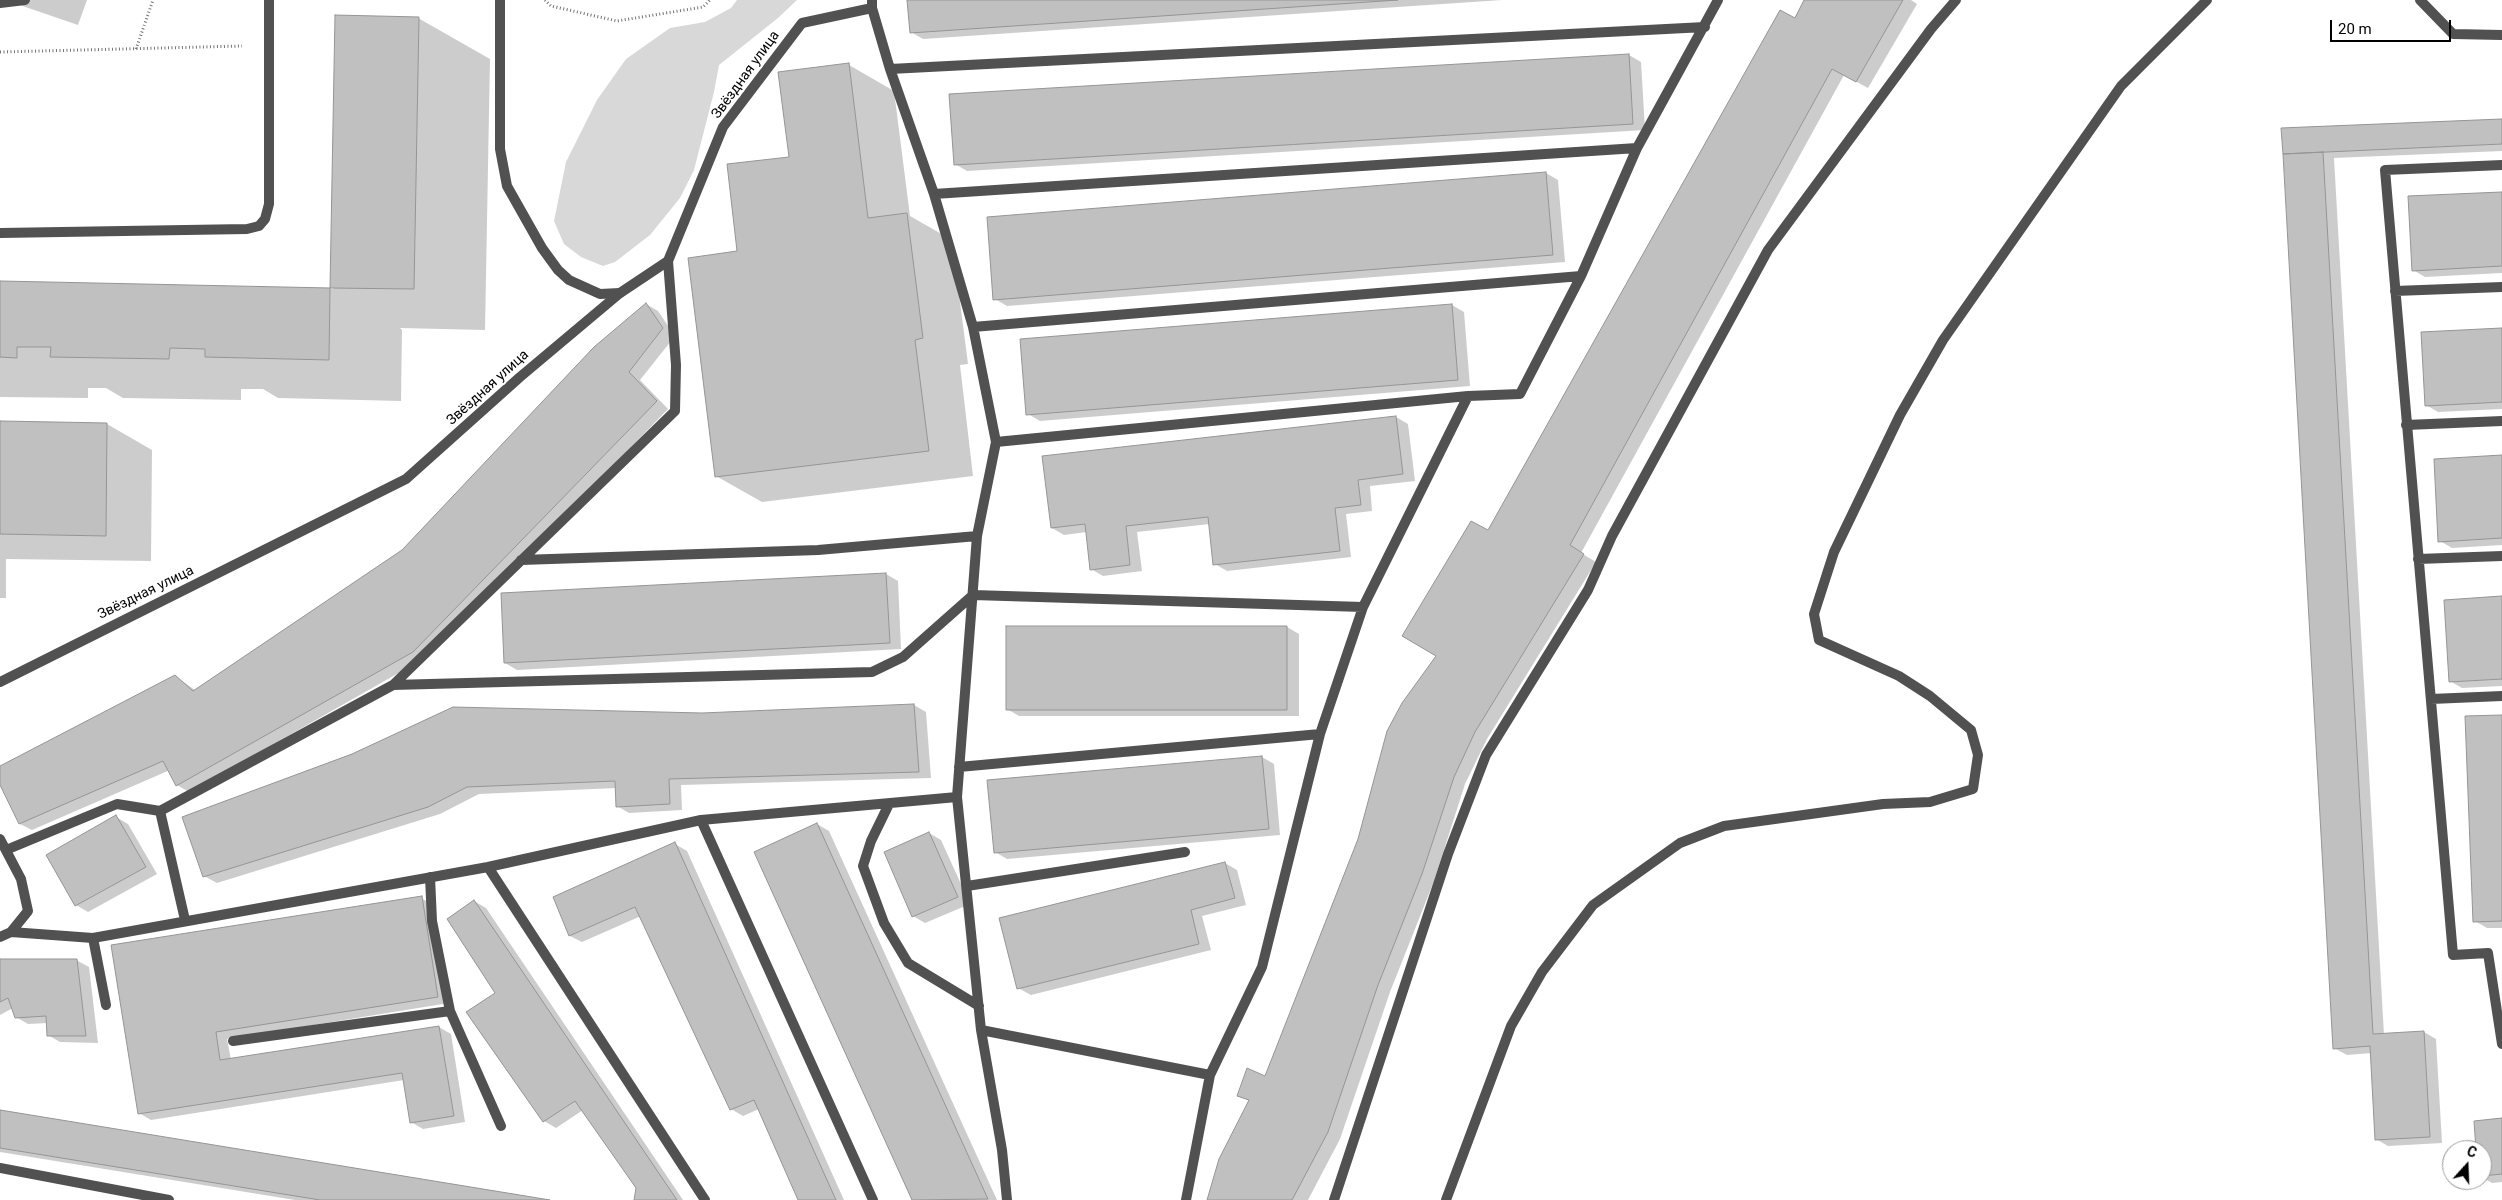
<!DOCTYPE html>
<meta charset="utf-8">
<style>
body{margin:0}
#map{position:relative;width:2502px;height:1200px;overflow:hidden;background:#fff;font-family:Roboto,sans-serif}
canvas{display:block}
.north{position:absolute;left:2442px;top:1140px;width:50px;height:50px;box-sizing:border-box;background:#fff;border:1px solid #999;border-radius:50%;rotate:20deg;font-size:14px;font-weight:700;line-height:20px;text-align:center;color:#000}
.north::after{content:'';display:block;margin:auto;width:18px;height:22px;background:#000;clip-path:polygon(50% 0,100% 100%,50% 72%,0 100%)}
.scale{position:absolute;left:2330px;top:20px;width:121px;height:22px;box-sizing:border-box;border:2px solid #000;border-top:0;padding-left:6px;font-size:15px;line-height:18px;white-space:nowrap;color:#000;-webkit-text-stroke:4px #fff;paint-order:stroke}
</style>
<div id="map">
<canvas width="2502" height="1200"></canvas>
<div class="north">С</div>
<div class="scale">20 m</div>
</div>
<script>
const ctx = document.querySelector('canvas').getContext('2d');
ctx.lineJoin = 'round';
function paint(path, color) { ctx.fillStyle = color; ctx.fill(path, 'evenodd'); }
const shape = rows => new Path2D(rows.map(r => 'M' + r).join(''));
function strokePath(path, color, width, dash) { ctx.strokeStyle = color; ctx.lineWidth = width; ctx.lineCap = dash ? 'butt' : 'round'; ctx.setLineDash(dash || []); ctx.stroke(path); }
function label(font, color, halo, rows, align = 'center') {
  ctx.font = font + ' Roboto,sans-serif'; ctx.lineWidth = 4; ctx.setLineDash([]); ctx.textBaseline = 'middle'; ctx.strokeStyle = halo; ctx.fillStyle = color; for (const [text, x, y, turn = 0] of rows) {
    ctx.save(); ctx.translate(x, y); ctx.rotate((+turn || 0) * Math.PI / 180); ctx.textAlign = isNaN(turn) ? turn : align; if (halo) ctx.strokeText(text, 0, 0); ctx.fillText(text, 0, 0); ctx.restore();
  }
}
paint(shape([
 [737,0,797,0,778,18,719,65,714,92,694,170,680,198,650,235,615,262,603,266,581,257,564,244,554,221,566,162,597,100,626,59,670,28,705,22,731,8]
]), '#d8d8d8');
paint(shape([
 [5,0,87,0,78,25],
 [909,0,1502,0,923,39,911,32],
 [1805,0,1911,0,1917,4,1868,88,1844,75,1581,553,1596,562,1487,739,1465,784,1434,881,1390,992,1340,1139,1308,1200,1208,1200,1220,1160,1249,1101,1238,1095,1266,1077,1488,532],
 [418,18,490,59,485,330,400,328,402,330,401,401,278,398,263,389,241,389,241,400,123,398,106,388,88,388,88,398,0,397,0,282,334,289,332,287],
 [1629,55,1641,62,1645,130,967,171,955,164],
 [849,65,894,91,910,216,952,240,968,364,960,365,973,476,762,502,716,476,739,253,790,158],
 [2502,121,2502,151,2334,158,2384,1035,2424,1032,2436,1039,2442,1143,2388,1146,2376,1139,2372,1053,2347,1055,2334,1048,2283,129],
 [1546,173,1558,180,1565,262,1007,306,995,299,988,218],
 [2502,193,2502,273,2425,277,2413,270],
 [646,304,658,311,675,336,640,380,668,409,425,658,189,792,177,785,170,770,32,830,20,824,0,782,0,767,175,676,195,690,403,551],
 [1452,305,1464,312,1470,386,1040,421,1028,414],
 [2502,330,2502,409,2438,412,2426,405],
 [1396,417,1408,424,1415,481,1370,486,1372,511,1346,514,1351,557,1227,571,1215,564,1210,524,1137,532,1142,571,1103,576,1091,569,1087,532,1064,535,1052,528],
 [0,423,107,424,152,450,151,561,6,559,6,598,0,598],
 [2502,457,2502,545,2452,548,2440,541],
 [886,574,898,581,901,649,517,670,505,663],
 [2502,598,2502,686,2462,688,2450,681],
 [1287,627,1299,634,1299,716,1019,716,1007,709],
 [914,705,926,712,931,778,681,785,682,810,629,813,617,806,617,788,479,794,440,814,217,883,204,876,184,818,702,714],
 [2502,716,2502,928,2487,928,2475,921],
 [1262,757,1274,764,1280,835,1007,859,995,852],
 [116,817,128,824,157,874,88,912,76,905],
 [817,824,829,831,997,1200,914,1200,755,852],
 [929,833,941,840,970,904,925,923,913,916,885,852],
 [675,844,687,851,844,1200,799,1200,759,1109,743,1116,731,1109,641,916,582,942,570,936,555,897],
 [1225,863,1237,870,1246,905,1202,916,1211,950,1031,995,1018,988],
 [421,898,433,905,449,1003,227,1039,231,1060,439,1027,451,1034,465,1122,423,1129,411,1122,404,1080,151,1120,139,1113,113,946],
 [474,901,486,908,683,1200,635,1200,638,1188,583,1110,556,1128,544,1121,497,993],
 [0,960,76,960,89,967,98,1043,60,1042,48,1035,48,1023,28,1024,16,1017,13,1008,0,1015],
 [0,1111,542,1200,295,1200,0,1152],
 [2502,1119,2502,1182,2492,1183,2482,1177,2482,1150,2478,1150]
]), '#0003');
const building = shape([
 [907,0,1398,0,910,33,907,0],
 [1804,0,1903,0,1856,82,1832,69,1570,545,1584,554,1475,732,1454,777,1422,874,1378,985,1328,1132,1292,1200,1207,1200,1219,1159,1249,1100,1237,1096,1247,1068,1265,1076,1358,839,1387,731,1402,703,1436,656,1402,636,1471,521,1488,530,1780,10,1795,18,1804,0],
 [335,15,419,17,414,289,330,288,335,15],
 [1629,54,1633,124,954,165,949,94,1629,54],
 [849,63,868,218,907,213,923,338,915,340,929,451,715,477,688,258,737,251,727,164,789,157,778,72,849,63],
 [2502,119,2502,144,2283,154,2281,128,2502,119],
 [2323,152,2373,1034,2424,1031,2430,1137,2375,1140,2370,1046,2333,1049,2283,154,2323,152],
 [1546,172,1553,255,993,300,987,217,1546,172],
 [2502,192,2502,266,2412,271,2408,196,2502,192],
 [0,281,330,288,329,360,205,357,205,349,170,348,169,359,50,357,51,347,17,347,17,358,0,357,0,281],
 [646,303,663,328,629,372,657,401,413,652,176,786,163,761,19,824,0,785,0,766,175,675,193,691,402,550,594,347,646,303],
 [1452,304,1458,380,1026,415,1020,339,1452,304],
 [2502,328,2502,402,2425,406,2421,332,2502,328],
 [1396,416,1403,474,1358,480,1361,505,1335,508,1340,551,1213,565,1208,517,1126,526,1130,565,1090,570,1085,524,1051,528,1042,456,1396,416],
 [0,421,107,423,106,536,0,534,0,421],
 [2502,455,2502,538,2438,542,2434,459,2502,455],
 [886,573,890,643,504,663,501,593,886,573],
 [2502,596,2502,679,2449,682,2444,600,2502,596],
 [1006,626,1287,626,1287,710,1006,710,1006,626],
 [914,704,919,772,669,779,670,804,616,807,615,781,467,787,428,807,203,877,182,817,352,754,453,707,702,713,914,704],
 [2502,715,2502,921,2473,922,2465,716,2502,715],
 [1262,756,1269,829,994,853,987,780,1262,756],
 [116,815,146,867,75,906,46,855,116,815],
 [817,823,988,1199,912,1200,754,852,817,823],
 [929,832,958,897,912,917,884,852,929,832],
 [675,842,836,1200,798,1200,754,1100,730,1110,635,907,569,936,553,897,675,842],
 [1225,862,1235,898,1191,910,1199,944,1017,989,999,918,1225,862],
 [422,896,438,997,216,1032,220,1060,439,1026,454,1116,410,1123,402,1073,138,1114,111,945,422,896],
 [474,900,677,1200,634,1200,636,1188,575,1101,543,1122,466,1012,495,993,447,919,474,900],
 [0,959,77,959,86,1036,47,1036,46,1016,15,1018,8,998,0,1002,0,959],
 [0,1110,550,1200,320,1200,0,1148,0,1110],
 [2502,1118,2502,1174,2482,1176,2482,1150,2476,1150,2474,1121,2502,1118]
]);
paint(building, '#c0c0c0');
strokePath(building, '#959595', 1);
strokePath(shape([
 [545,0,551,6,617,21,703,7,710,0],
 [136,49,153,0],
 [0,52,242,46]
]), '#737373', 3, [1, 2.5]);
strokePath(shape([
 [500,0,500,149,507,186,542,248,558,270,569,280,600,294,620,293],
 [2420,0,2453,34,2502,35],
 [0,3,25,0],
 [872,8,890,69,934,194,973,327,996,442,977,536,957,797,981,1030,1002,1150,1007,1200],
 [890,69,1705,27],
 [2502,165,2385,170,2453,955,2488,953,2502,1044],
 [934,194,1637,148],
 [0,233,247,229,259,226,265,219,269,204,269,0],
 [2395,291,2502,287],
 [973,327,1581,276],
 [2406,425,2502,421],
 [996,442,1468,396],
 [2418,559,2502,556],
 [521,560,818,550,977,536],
 [393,685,872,672,903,657,973,595,1363,607],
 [2431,699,2502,696],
 [959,767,1320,734],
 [889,804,871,841,863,866,884,923,908,963,979,1006],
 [701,820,873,1200],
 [0,839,21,879,28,911,11,932],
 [6,850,117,804,160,811],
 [488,867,705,1200],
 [430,877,432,921,450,1011,501,1126],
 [967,886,1185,852],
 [185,920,160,811,393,685,675,411,676,365,668,261],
 [0,937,11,932,93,938,488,867,701,820,957,797],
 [93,938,106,1005],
 [981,1030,1210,1075],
 [233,1041,450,1011],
 [0,1168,169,1200],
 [1186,1200,1210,1075,1262,967,1320,734,1363,607,1468,396,1520,394,1581,276,1637,148,1718,0],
 [1334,1200,1448,854,1486,755,1588,590,1612,536,1768,250,1931,29,1956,0],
 [1446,1200,1511,1026,1542,972,1593,905,1680,843,1724,826,1883,804,1930,802,1973,789,1978,755,1971,730,1930,696,1899,676,1819,640,1814,614,1834,552,1900,415,1943,340,2121,86,2207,0]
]), '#515151', 10);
strokePath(shape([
 [0,682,406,479,520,377,620,293,668,261,723,127,802,23,872,8,872,0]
]), '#515151', 10);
label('14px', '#000', '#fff', [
 ["Звёздная улица",746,75,-54],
 ["Звёздная улица",488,388,-42],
 ["Звёздная улица",146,593,-26]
]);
</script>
